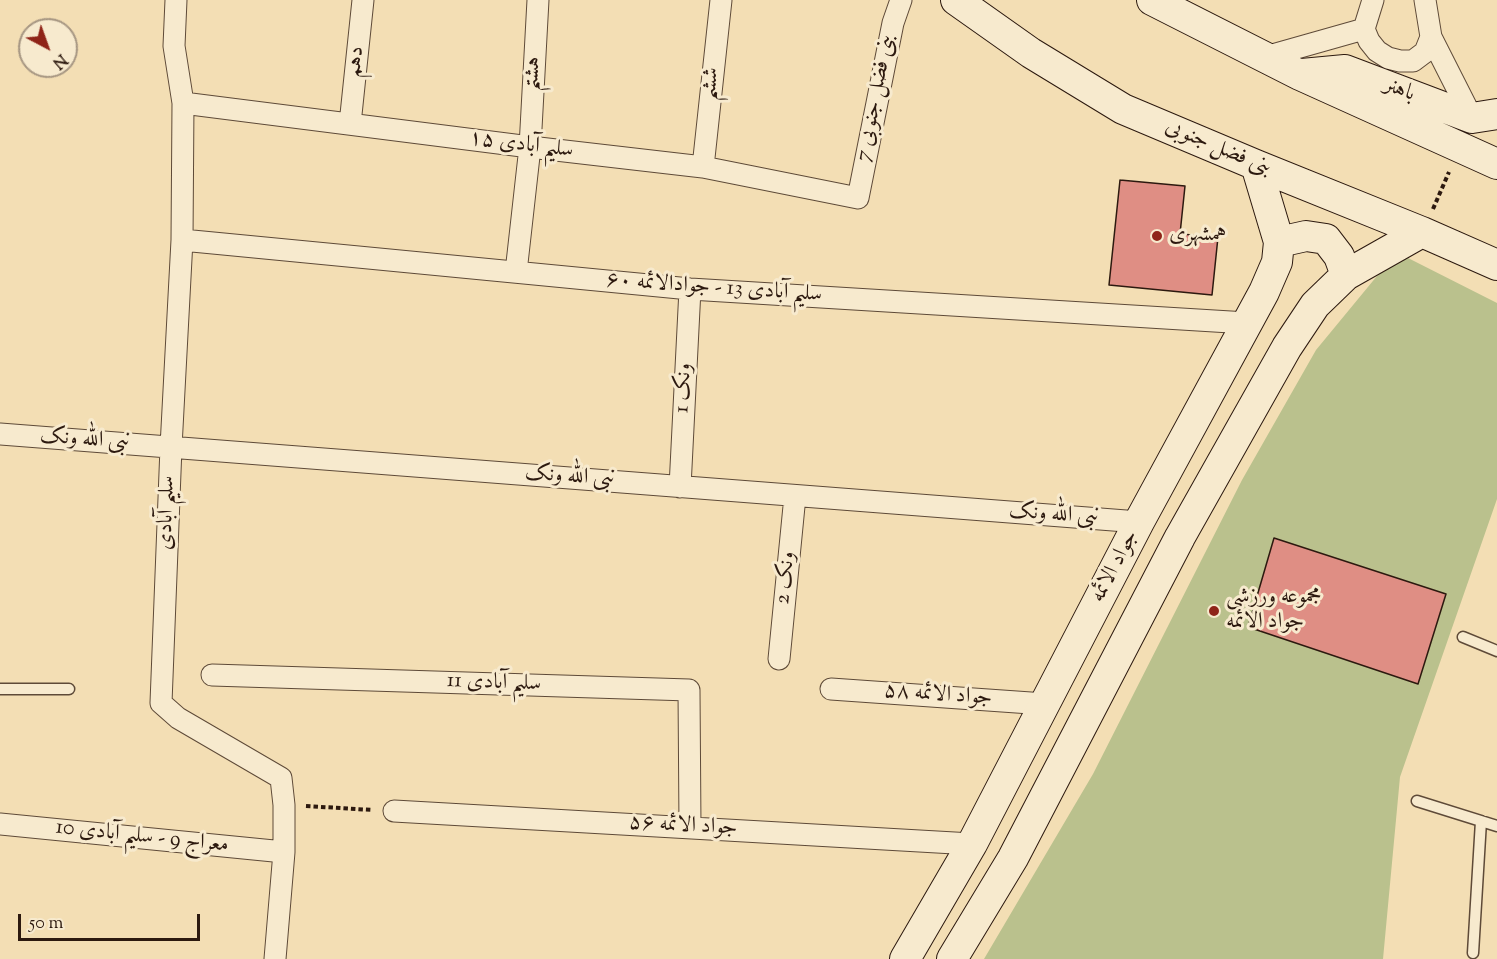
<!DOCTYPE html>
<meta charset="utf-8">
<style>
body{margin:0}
#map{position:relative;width:1497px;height:959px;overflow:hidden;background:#f3deb4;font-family:"Sorts Mill Goudy",serif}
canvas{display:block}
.north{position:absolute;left:18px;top:18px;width:60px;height:60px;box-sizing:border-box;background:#f7eace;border:2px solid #a69682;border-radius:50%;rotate:139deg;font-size:16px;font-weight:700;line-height:24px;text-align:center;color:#2c190f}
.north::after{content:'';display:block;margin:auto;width:21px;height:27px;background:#8f2418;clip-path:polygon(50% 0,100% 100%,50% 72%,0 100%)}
.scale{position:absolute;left:18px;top:914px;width:182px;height:27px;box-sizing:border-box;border:3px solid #2c190f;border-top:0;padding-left:8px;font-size:18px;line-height:21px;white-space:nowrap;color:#2c190f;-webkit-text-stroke:4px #f7eace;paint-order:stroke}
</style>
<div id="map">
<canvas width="1497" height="959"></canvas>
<div class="north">N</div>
<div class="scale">50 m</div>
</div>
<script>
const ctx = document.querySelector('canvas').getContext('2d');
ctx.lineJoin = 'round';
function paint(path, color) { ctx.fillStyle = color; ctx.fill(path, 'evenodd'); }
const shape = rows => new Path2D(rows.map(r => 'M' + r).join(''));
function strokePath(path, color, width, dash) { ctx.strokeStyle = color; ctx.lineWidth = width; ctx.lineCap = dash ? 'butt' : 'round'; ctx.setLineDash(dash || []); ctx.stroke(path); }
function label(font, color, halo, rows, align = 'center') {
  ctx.font = font + ' "Sorts Mill Goudy",Amiri,serif'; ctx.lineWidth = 6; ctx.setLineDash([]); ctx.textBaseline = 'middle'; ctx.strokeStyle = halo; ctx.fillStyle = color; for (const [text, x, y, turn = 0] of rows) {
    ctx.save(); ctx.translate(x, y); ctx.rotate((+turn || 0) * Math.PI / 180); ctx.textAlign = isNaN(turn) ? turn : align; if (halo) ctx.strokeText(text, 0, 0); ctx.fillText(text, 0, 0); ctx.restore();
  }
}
paint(shape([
 [1408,258,1497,303,1497,499,1400,777,1383,959,984,959,1093,774,1242,480,1316,350,1377,276,1391,264],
 [1274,538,1446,594,1418,684,1248,627]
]), '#bac18d');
const building = shape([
 [1120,180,1185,186,1180,234,1218,237,1212,295,1109,285,1120,180],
 [1274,538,1446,594,1418,684,1248,627,1274,538]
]);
paint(building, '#df8e84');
strokePath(building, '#2c190f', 1.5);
const lane = shape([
 [1463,637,1497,651],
 [0,689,69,689],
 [1417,801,1497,826],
 [1473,953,1481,821]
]);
const street = shape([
 [176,0,174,46,183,103,182,240,171,447,161,703,178,718,281,778,284,805,284,852,275,959],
 [1425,0,1431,37,1472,118],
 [1364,29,1369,41,1377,51,1388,58,1400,61,1413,61,1425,52,1431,37],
 [1265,57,1364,29,1373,0],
 [183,103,530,147,703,167,858,198,893,23,901,0],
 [350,124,363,0],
 [703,167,721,0],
 [182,240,690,289,1247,323],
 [516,272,530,147,538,0],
 [0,434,1139,522],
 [680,487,690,289],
 [779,659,795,496],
 [212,675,689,690,690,827],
 [831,689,1045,704],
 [394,811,972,844],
 [0,824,284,852]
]);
const secondary = shape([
 [956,0,1031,53,1123,109,1256,165,1422,232,1497,265],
 [1152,0,1300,75,1497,164],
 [1302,74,1345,70,1472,118,1497,114],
 [1279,242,1306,236,1326,239,1339,256,1346,275],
 [905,959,972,844,1139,522,1264,292,1277,262,1279,242,1256,165],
 [952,959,1013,858,1180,537,1287,347,1315,305,1346,275,1422,232]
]);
strokePath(lane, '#5e4a38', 13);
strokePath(street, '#5e4a38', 23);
strokePath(secondary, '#2c190f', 32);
strokePath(shape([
 [1433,209,1449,172],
 [306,806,373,810]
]), '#2c190f', 4, [4.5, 3]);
strokePath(lane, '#f7eace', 10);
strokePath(street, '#f7eace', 21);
strokePath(secondary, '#f7eace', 30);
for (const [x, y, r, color] of [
 [1157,236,6,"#8f2418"],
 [1214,611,6,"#8f2418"]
]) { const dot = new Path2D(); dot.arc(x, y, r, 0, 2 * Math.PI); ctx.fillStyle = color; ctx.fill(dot); strokePath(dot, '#f7eace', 2); }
label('22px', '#2c190f', '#f7eace', [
 ["دهم",357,62,-84],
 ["هشتم",534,74,-87],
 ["ششم",712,84,-84],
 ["باهنر",1399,91,21],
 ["بنی فضل جنوبی 7",877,98,-79],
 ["سلیم آبادی ۱۵",521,146,7],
 ["بنی فضل جنوبی",1218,149,23],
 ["سلیم آبادی 13 - جوادالائمه ۶۰",714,289,4],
 ["ونک 1",685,388,-87],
 ["نبی الله ونک",85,441,4],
 ["نبی الله ونک",570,478,4],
 ["سلیم آبادی",168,513,-88],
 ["نبی الله ونک",1054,516,4],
 ["جواد الائمه",1116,567,-62],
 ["ونک 2",787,578,-84],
 ["سلیم آبادی 11",494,684,2],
 ["جواد الائمه ۵۸",938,696,4],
 ["جواد الائمه ۵۶",683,827,3],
 ["معراج 9 - سلیم آبادی 10",142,838,6]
]);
label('22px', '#2c190f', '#f7eace', [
 ["همشهری",1169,236],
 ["مجموعه ورزشی",1226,598],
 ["جواد الائمه",1226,623]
], 'left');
</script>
